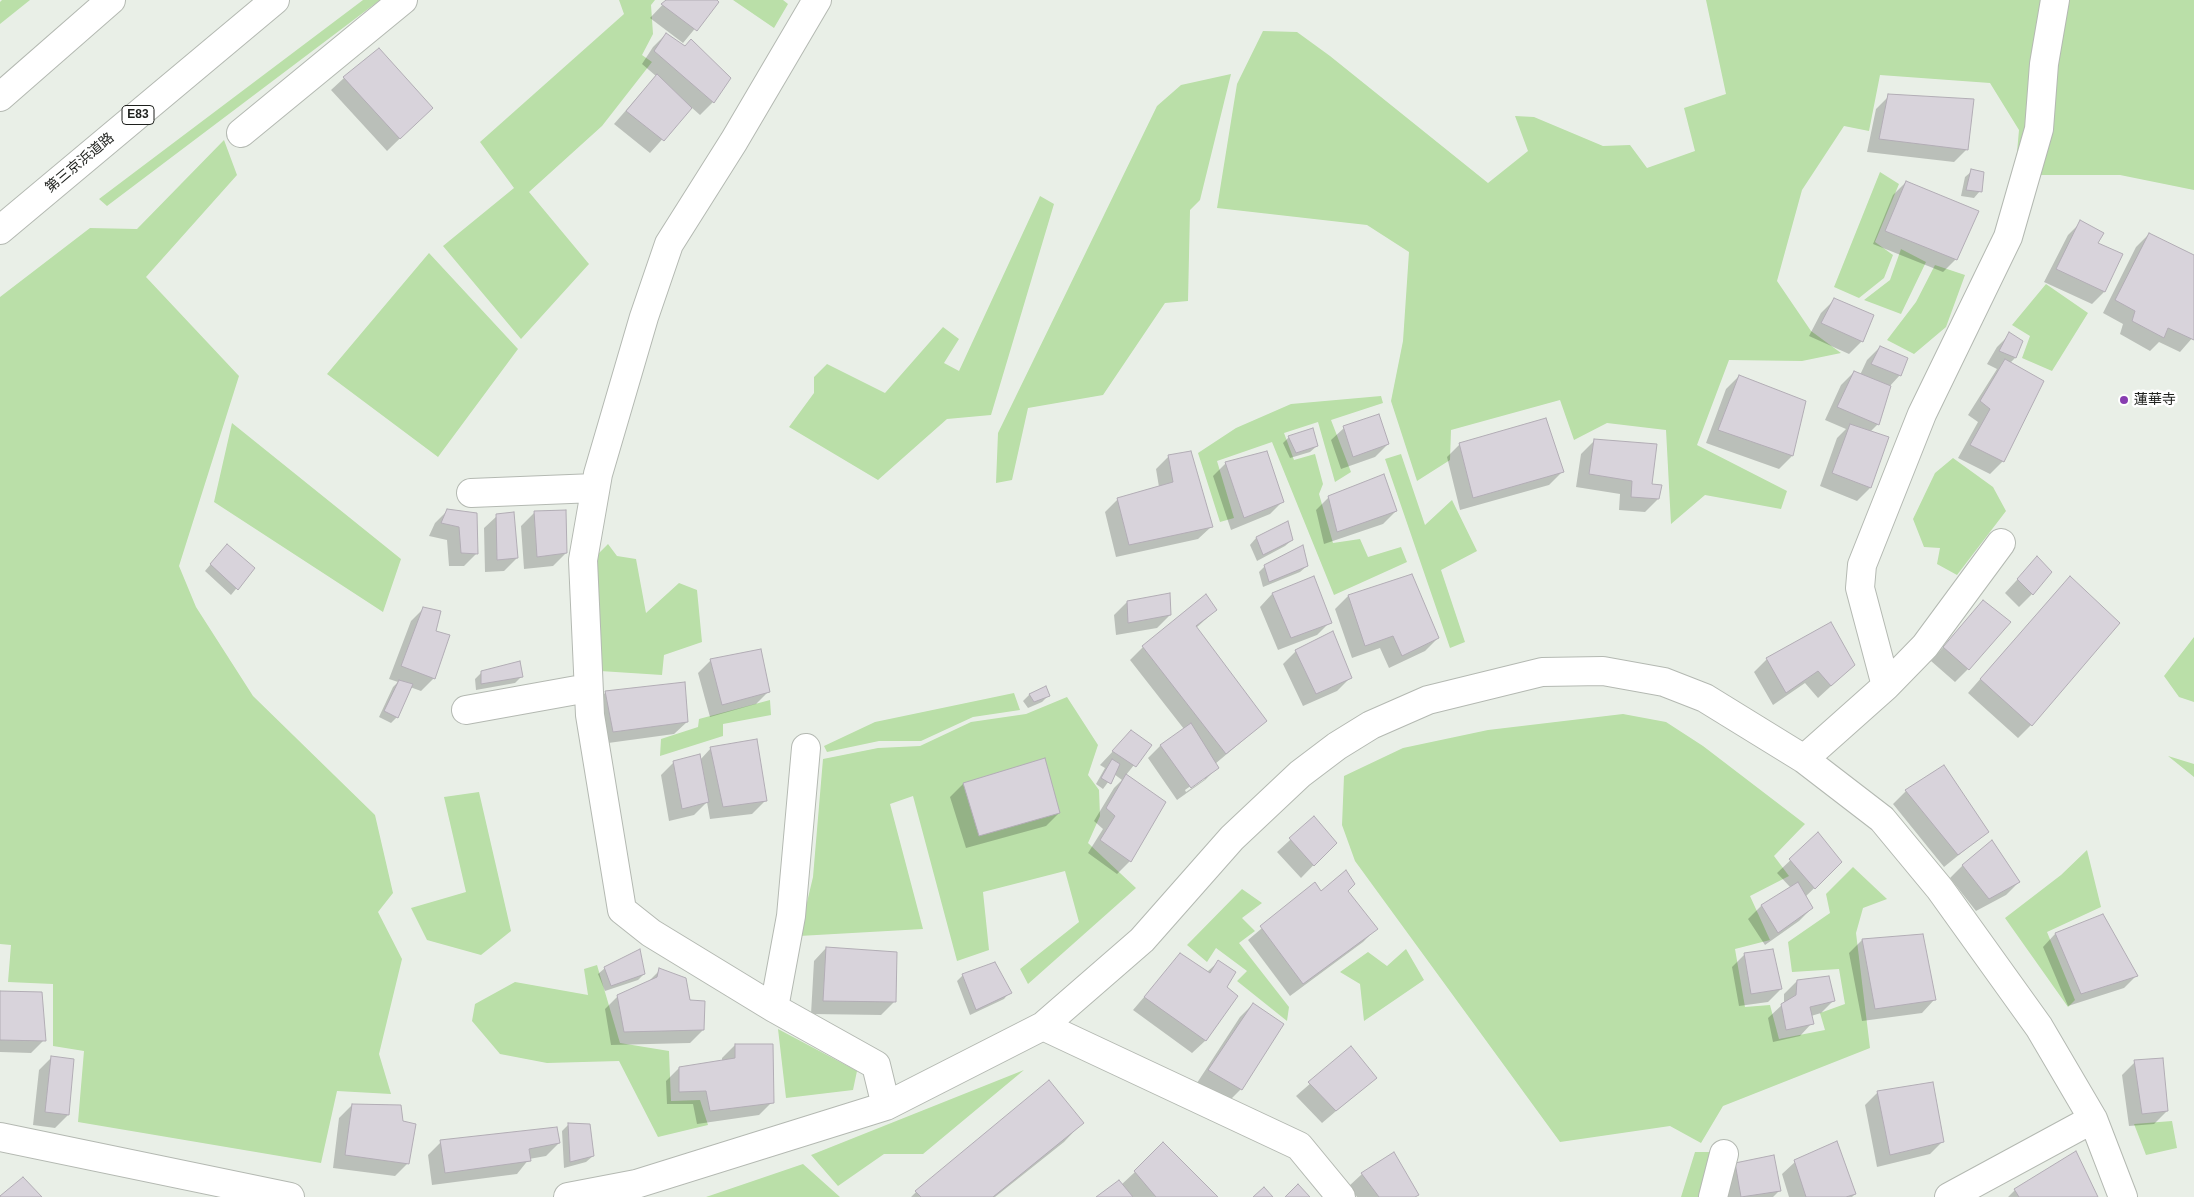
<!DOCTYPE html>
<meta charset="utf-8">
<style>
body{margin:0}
canvas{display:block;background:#e9efe7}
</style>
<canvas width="2194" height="1197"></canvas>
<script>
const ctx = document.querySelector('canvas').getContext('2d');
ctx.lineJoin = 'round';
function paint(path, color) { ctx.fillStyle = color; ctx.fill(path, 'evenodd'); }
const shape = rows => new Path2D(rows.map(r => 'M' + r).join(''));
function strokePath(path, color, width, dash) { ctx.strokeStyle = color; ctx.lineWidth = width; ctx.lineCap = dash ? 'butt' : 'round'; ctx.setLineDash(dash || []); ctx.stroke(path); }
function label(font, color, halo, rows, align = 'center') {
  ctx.font = font + ' Arial,"Noto Sans JP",sans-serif'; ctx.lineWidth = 5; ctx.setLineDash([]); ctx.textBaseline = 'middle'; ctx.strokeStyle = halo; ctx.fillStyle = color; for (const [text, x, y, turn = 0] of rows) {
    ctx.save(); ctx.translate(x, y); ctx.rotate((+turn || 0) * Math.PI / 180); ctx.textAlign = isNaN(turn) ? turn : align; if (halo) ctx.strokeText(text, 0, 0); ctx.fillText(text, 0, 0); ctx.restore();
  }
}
paint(shape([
 [2,0,30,0,0,24,0,2],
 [363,0,380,0,107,206,99,199],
 [619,0,655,0,651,5,653,34,642,55,652,62,602,126,529,192,589,264,521,339,443,246,514,188,480,142,624,14],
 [733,0,783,0,788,4,774,28],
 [1706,0,2194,0,2194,190,2120,175,2015,175,2019,130,1990,83,1880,75,1869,131,1844,126,1802,190,1777,281,1811,331,1841,353,1802,361,1729,360,1697,445,1787,491,1781,509,1705,495,1671,524,1666,430,1607,423,1574,440,1560,400,1451,430,1450,460,1417,481,1391,401,1403,341,1409,252,1367,225,1217,208,1237,84,1263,31,1297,32,1330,56,1488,183,1528,151,1515,116,1534,117,1603,146,1630,145,1647,168,1695,151,1684,108,1726,94],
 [1231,74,1200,200,1190,210,1188,301,1165,303,1103,395,1028,408,1012,480,996,483,998,433,1157,106,1181,85],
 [224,140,237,175,146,277,239,376,179,566,196,607,253,696,375,815,393,893,378,912,402,959,379,1054,391,1094,337,1091,321,1163,78,1122,84,1051,53,1046,53,984,8,982,11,945,0,944,0,297,90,228,137,229],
 [1880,172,1899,184,1875,242,1893,255,1884,278,1859,298,1834,287],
 [1040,196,1054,204,991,415,947,419,878,480,789,427,814,393,814,377,827,364,885,393,943,327,959,339,944,363,959,371],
 [1901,249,1926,262,1901,314,1864,300,1890,280],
 [429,253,518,349,438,457,327,374],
 [1935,265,1965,275,1946,327,1914,354,1887,340,1916,302],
 [2046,284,2088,313,2052,371,2022,358,2030,336,2012,325],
 [1381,396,1383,403,1331,420,1351,472,1335,482,1318,422,1284,433,1294,460,1315,454,1323,484,1319,494,1333,543,1360,539,1368,557,1401,547,1407,562,1334,595,1272,442,1217,461,1234,518,1220,522,1198,453,1236,428,1291,404],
 [232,423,401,559,383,612,214,502],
 [1401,454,1425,525,1452,500,1477,551,1441,570,1465,642,1450,648,1385,459],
 [1953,458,1993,487,2006,511,1957,575,1937,564,1940,548,1924,547,1913,519,1935,473],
 [608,544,617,556,636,559,646,613,679,583,697,590,702,642,664,655,662,675,600,671,596,556],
 [2194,637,2194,702,2179,697,2164,676],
 [1014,693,1020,710,973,717,921,741,879,741,827,752,824,746,875,722],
 [1067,697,1098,745,1088,775,1099,790,1100,816,1088,843,1136,888,1028,984,1020,969,1079,922,1065,871,983,892,989,950,957,961,913,796,890,804,923,929,799,936,813,877,823,759,878,748,920,746,971,722,1026,714],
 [770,700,771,715,723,724,723,736,660,756,661,739,698,727,699,719],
 [1623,714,1666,722,1703,746,1805,824,1774,856,1789,876,1750,896,1770,940,1735,949,1745,1007,1770,1005,1779,1039,1825,1030,1820,1013,1845,1004,1839,969,1792,972,1788,942,1830,913,1826,894,1853,867,1887,899,1863,908,1856,933,1870,1048,1723,1106,1701,1143,1670,1126,1560,1142,1355,861,1342,825,1344,776,1403,748,1488,730],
 [2168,756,2194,764,2194,777],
 [479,792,511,931,481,955,427,940,411,908,466,892,444,797],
 [2087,850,2101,907,2047,932,2075,1000,2068,1007,2005,918,2061,875],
 [1242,889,1262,903,1242,918,1255,931,1239,943,1289,1007,1287,1021,1237,981,1247,971,1216,948,1207,962,1187,945],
 [1406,949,1424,980,1364,1021,1360,984,1340,972,1368,952,1387,966],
 [597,965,620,1043,669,1051,671,1101,700,1100,708,1125,658,1137,619,1061,547,1063,500,1054,472,1021,475,1004,515,982,588,995,584,969],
 [778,1029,857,1071,853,1090,786,1098],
 [1024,1070,923,1154,884,1154,838,1186,811,1155],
 [2172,1121,2177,1148,2146,1155,2134,1124],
 [1695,1152,1716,1152,1703,1197,1681,1197],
 [803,1164,840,1197,706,1197]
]), '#badfa8');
paint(shape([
 [667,0,715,0,717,2,683,43,650,18],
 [666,34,729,78,713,102,700,115,691,107,650,153,614,124,656,76,642,64,653,47],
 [344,78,431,108,387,151,331,90],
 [1889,96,1967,149,1954,162,1867,152,1876,109],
 [1972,171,1980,191,1974,198,1961,196,1965,177],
 [1906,182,1956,259,1943,272,1873,244,1893,195],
 [2081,222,2096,244,2104,292,2092,304,2044,282,2068,235],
 [2149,234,2194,256,2194,336,2180,352,2159,342,2150,351,2120,334,2123,324,2103,313,2136,247],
 [1834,300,1862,341,1849,354,1809,336,1821,313],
 [2010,334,2021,341,2015,358,2010,363,2003,461,1990,474,1958,458,1978,422,1968,415,1997,369,1987,364,1997,347],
 [1880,347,1900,375,1889,387,1878,424,1870,432,1870,488,1857,501,1820,486,1837,438,1846,429,1825,420,1841,385,1854,372,1860,375,1867,360],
 [1739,376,1792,456,1779,469,1706,443,1726,389],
 [1344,428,1388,444,1375,457,1341,469,1331,440],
 [1289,437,1317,446,1310,452,1290,458,1283,443],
 [1594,441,1650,485,1658,499,1645,512,1619,510,1620,494,1576,487,1581,454],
 [1460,444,1562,472,1549,485,1460,510,1447,457],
 [1169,456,1211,527,1198,539,1116,557,1105,512,1118,499,1159,487,1156,469],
 [1226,463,1283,501,1270,514,1231,530,1213,476],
 [1329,497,1396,511,1383,524,1324,544,1316,510],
 [448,510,477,553,464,566,449,566,447,540,429,536,435,523],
 [534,513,566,553,553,566,524,569,521,526],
 [497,516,517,558,504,571,485,572,484,528],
 [1287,522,1292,540,1285,546,1257,561,1250,545,1256,538],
 [221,552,253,568,231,595,205,571],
 [2037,558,2032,594,2019,607,2005,593],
 [1265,566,1307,566,1300,572,1263,587,1259,572],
 [1412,575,1438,638,1425,651,1389,668,1380,648,1352,658,1335,609,1348,596],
 [2058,590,2031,725,2018,738,1968,693],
 [1272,594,1330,622,1317,635,1278,650,1260,607],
 [1127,602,1170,615,1157,628,1116,635,1114,615],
 [1983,602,1968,669,1955,682,1931,661],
 [424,608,434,631,434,678,421,691,410,687,397,717,391,723,379,717,393,687,398,682,389,679,411,621],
 [1216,610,1196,628,1266,721,1215,764,1218,767,1205,780,1177,800,1148,758,1160,746,1184,729,1130,660,1143,647],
 [1205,776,1205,779,1186,792,1185,790],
 [1296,651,1350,678,1337,691,1303,706,1283,664],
 [1767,659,1854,665,1818,698,1805,683,1773,705,1754,672],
 [711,660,769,691,756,704,710,717,698,673],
 [481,673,521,677,515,683,476,690,475,679],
 [1045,688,1048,696,1042,702,1028,708,1023,701,1029,695],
 [606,692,687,722,674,734,601,744,593,705],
 [1131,732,1150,745,1126,775,1165,802,1130,861,1117,874,1088,853,1103,829,1094,821,1114,788,1122,780,1114,774,1103,789,1096,784,1105,768,1100,765],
 [711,748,765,801,752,814,710,819,707,802,694,815,669,821,661,775,674,762,700,760],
 [963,784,1059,813,1046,826,966,848,950,797],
 [1906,791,1987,832,1944,867,1893,804],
 [1314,818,1335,843,1301,878,1277,852],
 [1818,834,1828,875,1805,897,1812,908,1799,921,1765,945,1748,919,1761,906,1791,888,1777,873],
 [1963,865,2019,882,2006,895,1976,911,1950,878],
 [1314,884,1321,893,1347,891,1376,929,1363,942,1290,996,1248,940],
 [2055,934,2136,976,2124,988,2068,1006,2043,947],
 [1922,936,1934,1000,1922,1013,1862,1021,1849,953,1862,940],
 [826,948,894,1002,881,1015,811,1014,814,961],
 [1745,954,1781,989,1768,1002,1739,1006,1732,967],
 [1180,955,1207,972,1218,962,1225,987,1236,996,1205,1041,1192,1053,1133,1010],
 [605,968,644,974,638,980,605,991,598,974],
 [660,970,689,1002,703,1030,690,1043,611,1045,605,1009,618,996,647,983],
 [963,975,1010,992,1004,999,970,1015,957,981],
 [1797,981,1834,1000,1821,1013,1811,1016,1812,1023,1800,1036,1773,1042,1768,1018,1784,1003,1784,994],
 [0,993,44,1040,31,1053,0,1052],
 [1253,1004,1241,1089,1228,1102,1197,1083,1240,1017],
 [735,1045,772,1102,759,1115,697,1124,693,1104,667,1104,666,1081,679,1068,722,1061,722,1058],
 [1351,1048,1375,1078,1322,1123,1296,1096],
 [51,1058,68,1115,55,1128,33,1125,39,1070],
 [2135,1062,2167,1111,2154,1124,2129,1126,2122,1075],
 [1878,1092,1943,1141,1930,1154,1877,1167,1865,1105],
 [352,1105,408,1163,395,1176,333,1168,339,1118],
 [1082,1123,1064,1142,995,1197,911,1197,916,1192],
 [568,1125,593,1156,586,1162,564,1168,562,1131],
 [441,1142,559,1143,546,1156,529,1159,517,1174,432,1185,428,1155],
 [1795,1162,1855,1194,1852,1197,1789,1197,1782,1174],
 [1735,1164,1780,1190,1773,1197,1726,1197],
 [1135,1172,1216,1197,1098,1197,1121,1185],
 [1362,1174,1418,1195,1415,1197,1357,1197,1349,1186],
 [2015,1190,2096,1197,2008,1197]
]), '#0003');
const building = shape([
 [666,0,717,0,719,2,697,31,661,4,666,0],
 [666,33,685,46,691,39,731,78,714,103,654,51,666,33],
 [379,48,433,108,400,139,343,77,379,48],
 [657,74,692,108,664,141,626,111,657,74],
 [1888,94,1974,99,1968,150,1879,139,1888,94],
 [1971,169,1984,172,1982,192,1966,190,1971,169],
 [1906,181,1979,211,1957,260,1885,231,1906,181],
 [2080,220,2104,233,2098,243,2123,254,2105,292,2056,269,2080,220],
 [2149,233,2194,255,2194,340,2168,328,2164,338,2132,321,2135,311,2115,300,2149,233],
 [1834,298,1874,315,1863,342,1821,323,1834,298],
 [2009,332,2023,341,2016,358,1999,351,2009,332],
 [1880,346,1908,358,1901,376,1871,364,1880,346],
 [2005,359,2044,381,2004,462,1970,445,1990,409,1980,401,2005,359],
 [1854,371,1891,386,1879,425,1837,407,1854,371],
 [1739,375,1806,401,1793,456,1718,430,1739,375],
 [1379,414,1389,444,1353,457,1343,426,1379,414],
 [1546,418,1564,472,1473,498,1459,443,1546,418],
 [1850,424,1889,437,1871,488,1832,473,1850,424],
 [1313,428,1318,446,1296,453,1288,436,1313,428],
 [1594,439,1657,444,1652,484,1662,485,1659,499,1631,497,1632,481,1589,474,1594,439],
 [1191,451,1213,527,1129,545,1117,498,1173,482,1168,455,1191,451],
 [1267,451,1284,502,1244,518,1225,462,1267,451],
 [1384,474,1397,511,1337,532,1328,496,1384,474],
 [447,509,477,513,478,554,461,553,459,527,441,523,447,509],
 [566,510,567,553,537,557,534,511,566,510],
 [514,512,518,558,497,560,496,514,514,512],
 [1288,521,1293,540,1263,555,1256,537,1288,521],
 [227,544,255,568,238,590,210,564,227,544],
 [1303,545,1308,566,1269,582,1264,565,1303,545],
 [2037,556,2052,572,2033,595,2017,579,2037,556],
 [1412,574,1439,638,1402,656,1393,636,1365,646,1348,595,1412,574],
 [1314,576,1332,623,1291,638,1272,593,1314,576],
 [2070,576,2120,623,2032,726,1980,679,2070,576],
 [1170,593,1171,615,1128,623,1127,601,1170,593],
 [1206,594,1217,610,1196,626,1267,721,1226,754,1142,646,1206,594],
 [1983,600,2011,622,1969,670,1943,647,1983,600],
 [423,607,441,611,436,631,450,635,435,679,401,666,423,607],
 [1831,622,1855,665,1831,686,1818,671,1786,693,1766,658,1831,622],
 [1333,631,1352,678,1316,694,1295,650,1333,631],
 [761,649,770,692,722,705,710,659,761,649],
 [520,661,523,677,481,684,481,671,520,661],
 [399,680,413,684,398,718,384,711,399,680],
 [685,682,688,722,613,732,605,691,685,682],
 [1046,686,1050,696,1034,702,1029,694,1046,686],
 [1191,723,1219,768,1191,788,1160,745,1191,723],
 [1131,730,1152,745,1136,767,1112,751,1131,730],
 [757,739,767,801,723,807,710,747,757,739],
 [700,754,709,802,682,809,673,761,700,754],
 [1045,758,1060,813,979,836,963,783,1045,758],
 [1112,759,1120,764,1111,784,1101,778,1112,759],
 [1944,765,1989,832,1958,855,1905,790,1944,765],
 [1126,774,1166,802,1131,862,1100,840,1115,816,1106,808,1126,774],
 [1314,816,1337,843,1314,866,1289,838,1314,816],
 [1818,832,1842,862,1815,889,1789,859,1818,832],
 [1992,840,2020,882,1989,899,1962,865,1992,840],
 [1346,870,1355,884,1348,891,1378,929,1303,984,1260,926,1315,882,1321,891,1346,870],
 [1798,882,1813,908,1778,933,1761,905,1798,882],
 [2103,914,2138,976,2081,994,2055,933,2103,914],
 [1923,934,1936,1000,1875,1009,1862,939,1923,934],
 [826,947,897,952,896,1002,823,1001,826,947],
 [640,949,645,974,611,986,604,967,640,949],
 [1773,949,1782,989,1751,994,1744,953,1773,949],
 [1180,953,1210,973,1218,960,1236,972,1227,987,1238,996,1206,1041,1144,997,1180,953],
 [995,962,1012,993,976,1010,962,974,995,962],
 [659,968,686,978,690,1000,705,1001,704,1030,624,1032,617,995,657,977,659,968],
 [1829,976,1835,1001,1810,1007,1814,1024,1786,1030,1781,1004,1796,995,1797,980,1829,976],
 [0,991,42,992,46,1041,0,1040,0,991],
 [1253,1003,1284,1024,1242,1090,1208,1070,1253,1003],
 [735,1044,773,1044,774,1103,710,1111,706,1091,679,1092,679,1067,735,1058,735,1044],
 [1351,1046,1377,1078,1336,1111,1308,1082,1351,1046],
 [51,1056,74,1059,69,1115,45,1112,51,1056],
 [2163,1058,2168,1111,2142,1114,2134,1060,2163,1058],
 [1049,1080,1084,1123,993,1197,921,1197,915,1191,1049,1080],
 [1933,1082,1944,1142,1890,1155,1877,1091,1933,1082],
 [352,1104,401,1105,403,1121,416,1124,409,1164,345,1155,352,1104],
 [568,1123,590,1124,594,1156,570,1162,568,1123],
 [557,1127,560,1143,529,1149,531,1161,445,1173,440,1140,557,1127],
 [1837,1141,1856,1194,1846,1197,1806,1197,1794,1160,1837,1141],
 [1163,1142,1218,1197,1156,1197,1134,1171,1163,1142],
 [2076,1151,2098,1197,2019,1197,2014,1189,2076,1151],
 [1394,1152,1419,1195,1415,1197,1379,1197,1361,1173,1394,1152],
 [1774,1155,1781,1191,1741,1197,1735,1163,1774,1155],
 [23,1177,42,1197,0,1197,0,1196,23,1177],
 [1119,1180,1133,1197,1096,1197,1119,1180],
 [1298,1184,1310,1197,1285,1197,1298,1184],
 [1264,1187,1273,1197,1253,1197,1264,1187]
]);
paint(building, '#d8d3db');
strokePath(building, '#b2adb5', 1);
const minor = shape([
 [817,0,734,141,669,244,644,317,598,474,583,560,590,715,622,910,651,933,774,1008,876,1065,886,1106],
 [241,133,403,0],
 [471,493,595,488],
 [1886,686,1925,646,2001,543],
 [466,710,588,688],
 [1804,759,1886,686,1860,588,1862,565,1922,414,2008,237,2039,129,2044,64,2055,0],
 [774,1008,791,916,806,748],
 [1043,1026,1299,1146,1341,1197],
 [0,1137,290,1197],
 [568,1197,636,1184,886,1106,1043,1026,1142,940,1232,838,1300,774,1337,746,1371,725,1428,700,1542,672,1603,671,1664,682,1705,698,1804,759,1882,819,1940,889,2039,1027,2093,1119,2123,1197],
 [1713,1197,1724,1154],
 [1949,1197,2093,1119]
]);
const highway = shape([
 [0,97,111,0],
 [0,230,275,0]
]);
strokePath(minor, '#b4b9b2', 30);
strokePath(highway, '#b4b9b2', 30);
strokePath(minor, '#fff', 28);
strokePath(highway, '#fff', 28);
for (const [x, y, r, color] of [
 [2124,400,5,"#873db0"]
]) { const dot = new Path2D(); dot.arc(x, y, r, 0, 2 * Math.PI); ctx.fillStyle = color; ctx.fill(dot); strokePath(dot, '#fff', 2); }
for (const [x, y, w] of [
 [138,115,32]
]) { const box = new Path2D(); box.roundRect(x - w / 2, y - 9.5, w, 19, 4); ctx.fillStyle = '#fff'; ctx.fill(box); strokePath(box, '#1e201d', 1); }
label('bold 12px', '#1e201d', null, [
 ["E83",138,115]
]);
label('14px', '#1e201d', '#fff', [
 ["第三京浜道路",80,163,-40]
]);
label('14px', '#1e201d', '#fff', [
 ["蓮華寺",2134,400]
], 'left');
</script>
